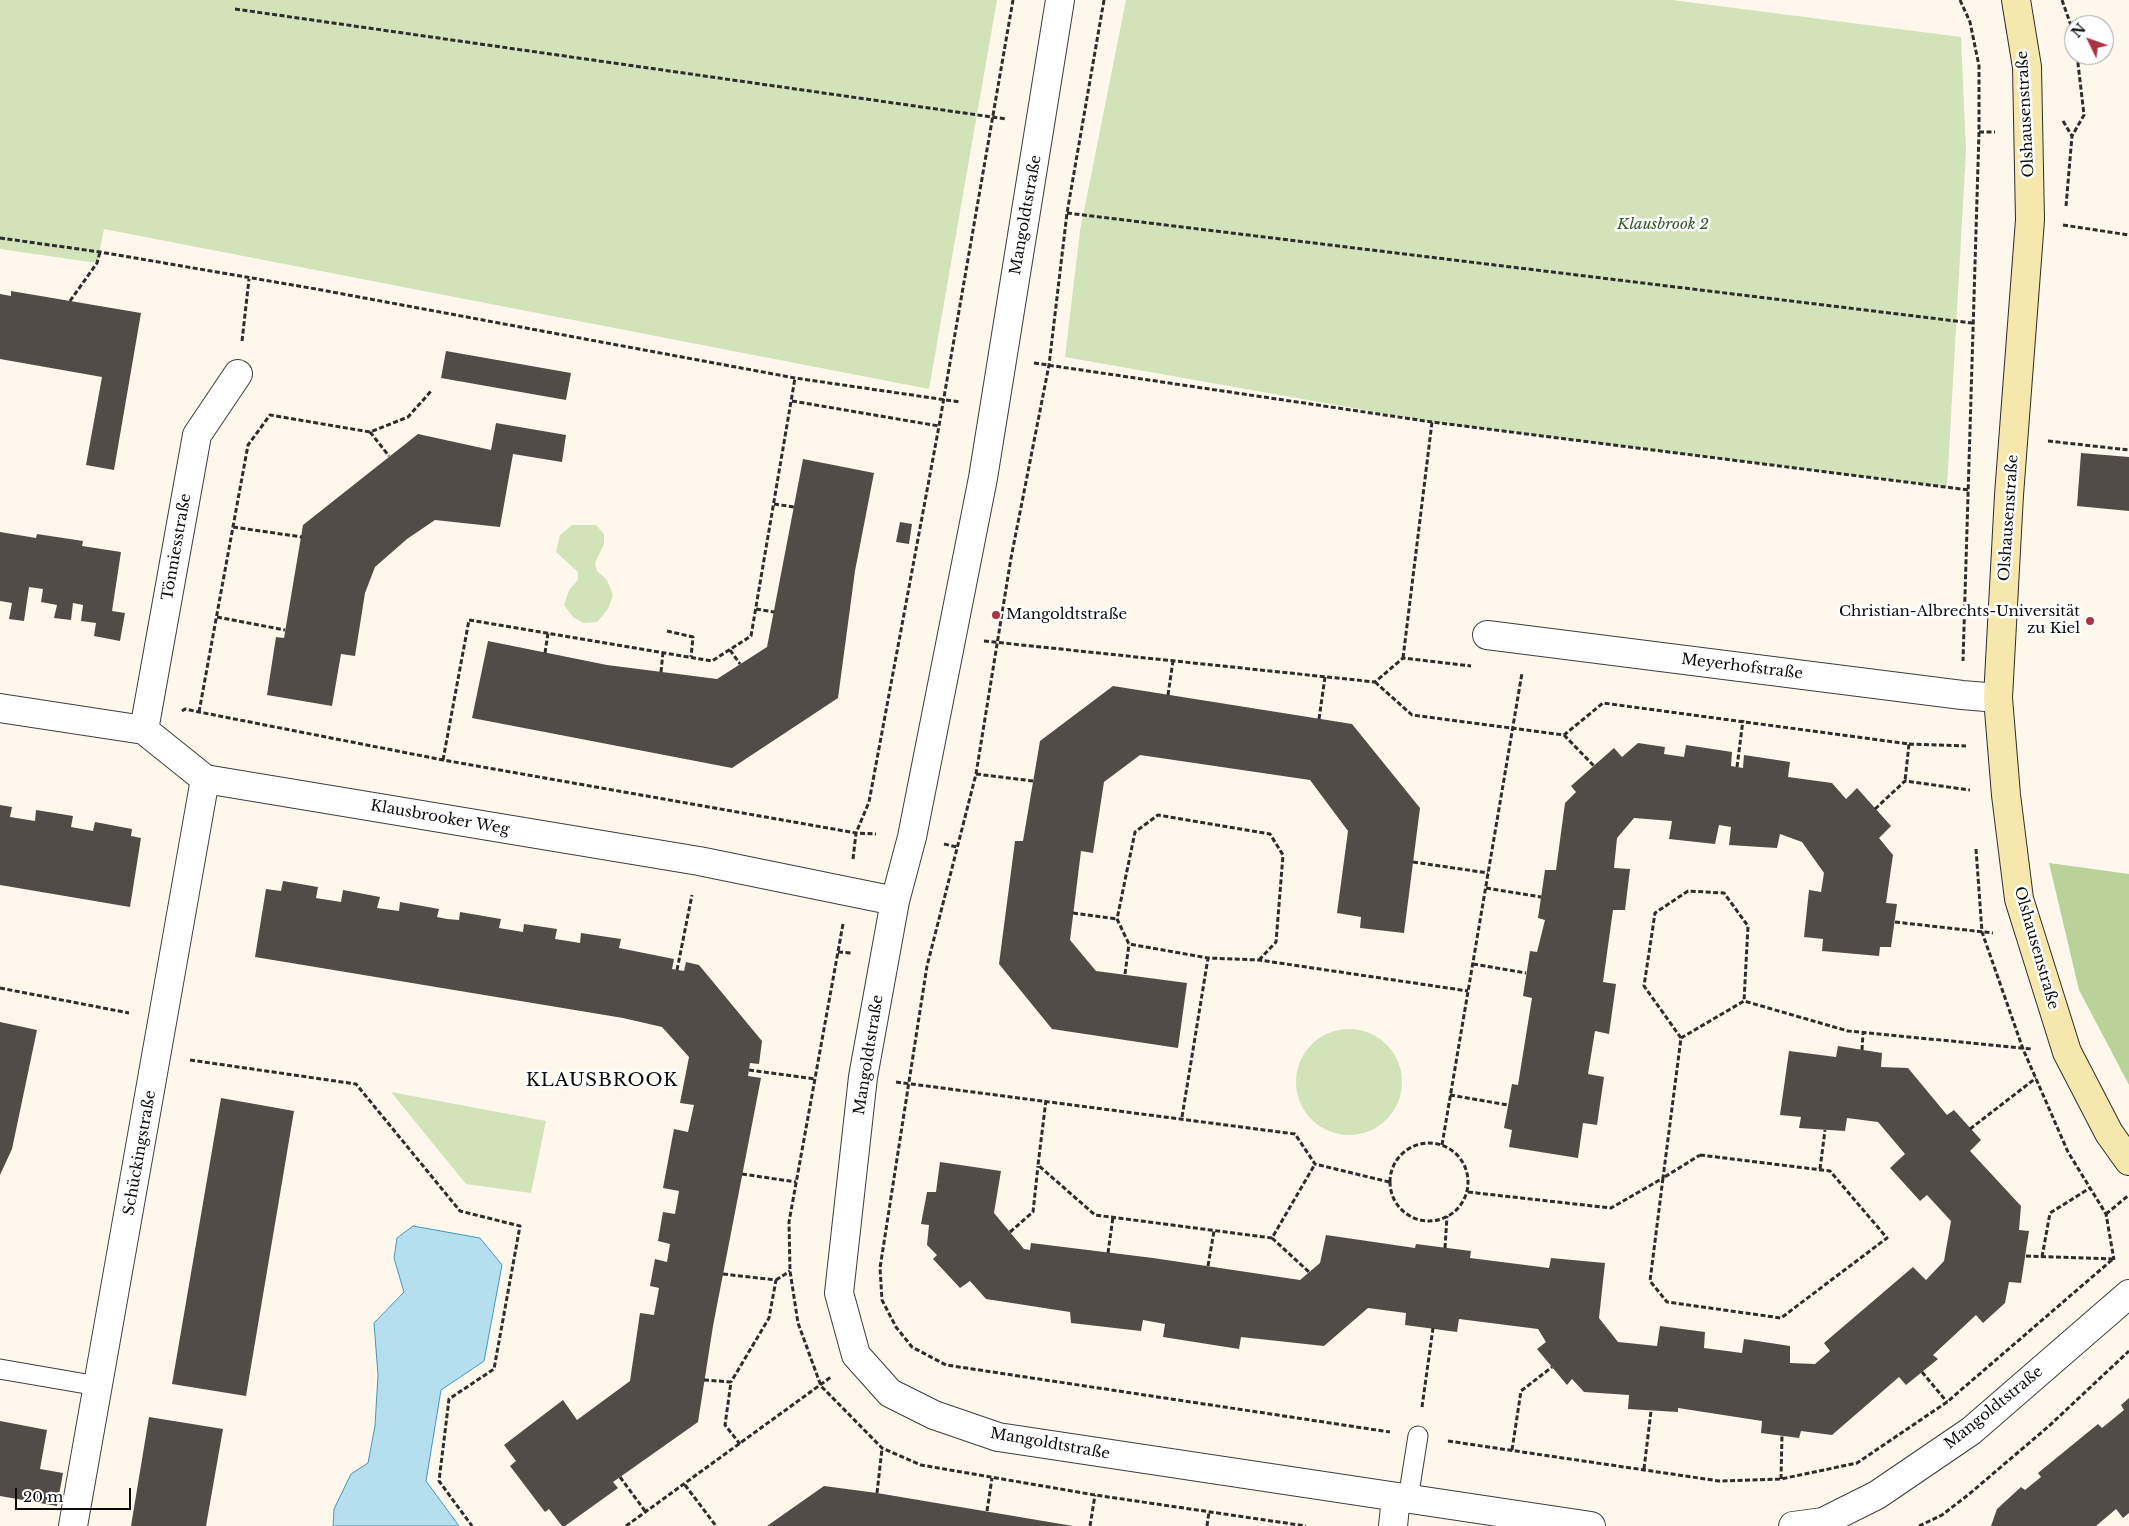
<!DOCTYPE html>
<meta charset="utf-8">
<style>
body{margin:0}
#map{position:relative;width:2129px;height:1526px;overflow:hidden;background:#fdf8eb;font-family:"Libre Baskerville",serif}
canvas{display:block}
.north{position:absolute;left:2064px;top:15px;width:50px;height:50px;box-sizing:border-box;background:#fff;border:1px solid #9d9d9d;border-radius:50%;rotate:312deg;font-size:14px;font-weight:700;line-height:20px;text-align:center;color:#0b0b0b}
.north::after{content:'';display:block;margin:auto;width:18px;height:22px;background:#ab3343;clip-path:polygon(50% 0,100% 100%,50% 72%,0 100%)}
.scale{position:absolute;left:15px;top:1488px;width:116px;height:22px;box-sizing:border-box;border:2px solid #0b0b0b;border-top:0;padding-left:6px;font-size:15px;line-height:18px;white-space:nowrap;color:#0b0b0b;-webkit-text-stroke:4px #fff;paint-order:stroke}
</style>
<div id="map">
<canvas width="2129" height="1526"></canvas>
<div class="north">N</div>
<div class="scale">20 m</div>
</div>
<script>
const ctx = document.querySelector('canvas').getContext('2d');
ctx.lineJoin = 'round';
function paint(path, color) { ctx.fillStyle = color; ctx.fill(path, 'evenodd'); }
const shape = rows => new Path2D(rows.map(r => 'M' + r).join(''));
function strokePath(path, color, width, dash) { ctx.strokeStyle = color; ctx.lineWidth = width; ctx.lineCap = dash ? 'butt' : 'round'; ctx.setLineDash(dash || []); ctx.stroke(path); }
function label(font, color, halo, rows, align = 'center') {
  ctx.font = font + ' "Libre Baskerville",serif'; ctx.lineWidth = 5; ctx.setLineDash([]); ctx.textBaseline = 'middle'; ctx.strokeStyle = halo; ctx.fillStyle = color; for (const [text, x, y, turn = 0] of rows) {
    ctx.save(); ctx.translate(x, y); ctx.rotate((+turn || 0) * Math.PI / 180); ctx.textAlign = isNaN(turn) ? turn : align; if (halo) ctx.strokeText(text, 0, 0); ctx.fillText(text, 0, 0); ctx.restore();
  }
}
paint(shape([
 [0,0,997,0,929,389,104,229,97,263,0,249],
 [1126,0,1672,0,1961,37,1966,151,1947,487,1432,422,1065,357,1080,231],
 [572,525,596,525,604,534,604,544,595,563,597,571,607,580,613,595,608,609,597,622,583,623,573,617,564,605,569,590,578,580,578,572,556,552,560,535],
 '1296 1082a53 53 0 1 1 106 0a53 53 0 1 1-106 0Z',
 [391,1092,546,1121,531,1193,466,1184]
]), '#d2e3b9');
paint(shape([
 [2049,863,2129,874,2129,1085,2079,990]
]), '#b8d29a');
const water = shape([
 [413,1226,480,1238,502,1265,484,1361,441,1390,426,1481,459,1526,333,1526,334,1509,351,1474,368,1463,375,1426,378,1375,374,1323,404,1292,394,1258,397,1238,413,1226]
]);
paint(water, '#b5deef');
strokePath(water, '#4498be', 1);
paint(shape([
 [11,291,141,313,114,470,86,465,102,377,0,359,0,294,11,296],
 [446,351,571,373,566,400,441,378],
 [496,423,566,435,562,462,513,454,500,527,435,520,407,539,375,567,365,593,355,656,341,654,332,706,267,695,276,637,284,638,303,525,418,434,491,450],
 [2081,453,2129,457,2129,511,2077,506],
 [803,459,874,473,855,571,838,698,732,768,472,718,488,641,607,665,717,679,767,647],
 [900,522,912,524,909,544,896,542],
 [0,532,36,538,37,534,83,541,82,546,121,552,112,611,125,613,120,641,94,636,96,623,81,621,83,605,73,603,71,620,54,618,57,605,41,602,43,589,29,587,24,621,9,619,12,603,0,601],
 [1113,686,1352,724,1420,808,1404,933,1360,928,1361,917,1337,913,1348,831,1310,780,1140,755,1104,782,1093,853,1081,851,1070,940,1096,971,1187,983,1178,1048,1052,1029,999,964,1015,841,1023,841,1040,741],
 [1638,743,1665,747,1664,754,1684,757,1686,745,1732,752,1731,766,1743,768,1744,755,1790,762,1788,777,1832,783,1846,799,1857,788,1891,826,1879,838,1893,855,1886,903,1897,904,1891,947,1880,947,1879,956,1822,951,1823,939,1804,937,1809,890,1821,892,1824,873,1802,842,1780,834,1777,848,1729,845,1731,827,1719,825,1715,844,1669,839,1672,821,1634,818,1617,838,1614,868,1630,869,1625,910,1613,910,1603,982,1616,984,1609,1034,1595,1031,1588,1074,1604,1077,1597,1125,1583,1123,1578,1158,1509,1147,1512,1130,1504,1128,1512,1084,1518,1085,1532,998,1523,996,1530,951,1537,952,1545,920,1538,918,1545,870,1556,870,1565,803,1576,792,1571,786,1614,748,1622,757],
 [0,805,12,807,10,817,35,821,36,810,73,816,71,827,93,831,95,822,132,829,131,836,141,838,130,907,0,885],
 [283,881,318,887,316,898,341,902,343,890,380,897,377,908,399,911,400,902,439,909,437,917,447,919,459,920,460,912,501,919,499,928,523,932,524,924,557,929,555,939,568,941,580,943,581,933,621,939,619,948,674,959,672,969,684,971,686,962,699,965,762,1041,759,1064,750,1063,748,1076,761,1078,713,1326,698,1422,613,1482,618,1488,565,1526,562,1526,549,1509,545,1512,510,1466,516,1461,504,1445,563,1400,577,1420,630,1381,640,1313,654,1315,659,1288,650,1286,655,1259,667,1262,670,1244,658,1241,663,1212,675,1214,679,1191,663,1188,674,1129,688,1132,694,1105,680,1103,689,1057,662,1027,623,1018,255,957,266,889,281,891],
 [0,1022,37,1030,12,1149,0,1175],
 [1838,1046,1882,1053,1881,1067,1908,1068,1947,1115,1954,1110,1981,1140,1970,1151,2021,1206,2019,1230,2029,1231,2021,1283,2009,1282,2005,1303,1983,1323,1976,1315,1933,1355,1938,1359,1906,1385,1899,1377,1832,1435,1801,1431,1799,1438,1761,1433,1762,1421,1678,1408,1678,1412,1628,1409,1629,1395,1584,1392,1572,1379,1567,1385,1537,1349,1546,1342,1538,1329,1459,1319,1457,1332,1405,1325,1406,1313,1368,1308,1324,1346,1241,1337,1239,1349,1163,1337,1165,1324,1143,1320,1141,1331,1071,1323,1070,1312,986,1299,970,1281,960,1288,933,1259,937,1255,927,1245,929,1225,921,1224,927,1192,936,1192,940,1162,1001,1171,994,1213,1024,1249,1030,1250,1031,1243,1153,1258,1300,1280,1320,1263,1326,1235,1415,1248,1416,1244,1471,1251,1470,1258,1549,1268,1551,1258,1605,1263,1599,1318,1618,1342,1657,1346,1660,1326,1705,1332,1704,1348,1742,1353,1744,1339,1790,1346,1790,1363,1815,1364,1830,1351,1824,1343,1913,1267,1926,1280,1944,1261,1951,1221,1927,1195,1920,1201,1890,1168,1905,1154,1878,1122,1847,1118,1845,1131,1799,1128,1801,1117,1780,1115,1789,1051,1836,1057],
 [221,1098,294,1111,246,1396,172,1384],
 [2129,1398,2129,1513,2123,1518,2116,1509,2096,1526,1991,1526,1997,1509,2021,1487,2025,1490,2041,1477,2038,1473,2098,1424,2102,1428,2124,1410,2121,1405],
 [149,1417,223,1429,206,1526,131,1526],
 [0,1421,47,1430,40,1469,63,1473,57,1506,0,1496],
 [824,1486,877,1493,1073,1526,767,1526]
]), '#524c49');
const lane = shape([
 [0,1369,98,1386],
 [1408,1499,1418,1436]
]);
const street = shape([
 [1060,0,983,478,912,837,895,901,863,1077,839,1293,856,1355,890,1393,934,1415,998,1437,1591,1526],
 [1487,635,1962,695,1998,698],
 [0,708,144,730,205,779,699,861,895,901],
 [144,730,197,435,238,374],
 [73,1526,205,779],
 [1393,1526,1396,1497],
 [1793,1526,1823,1522,1877,1495,1971,1431,2129,1294]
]);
const secondary = shape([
 [2016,0,2027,67,2030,220,2009,495,1998,698,2006,795,2019,899,2067,1052,2109,1133,2129,1161]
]);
strokePath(lane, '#3e3e3e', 21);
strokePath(street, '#3e3e3e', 30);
strokePath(secondary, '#2d2d2d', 30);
strokePath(shape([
 [1104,0,1067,213,1049,365,1011,558,976,774,927,966,880,1268,882,1300,896,1327,912,1347,946,1365,1390,1432],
 [1960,0,1970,22,1979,66,1979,132,1963,661],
 [2062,0,2074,34],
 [235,9,1006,119],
 [2063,121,2072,136],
 [1979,132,1995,132],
 [2066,206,2072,136,2084,115,2077,55],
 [1067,213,1972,323],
 [2063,225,2129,235],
 [0,238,100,252,316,289,795,378,960,402],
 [70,301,97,263,100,252],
 [242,341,249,279],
 [1034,363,1432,422,1969,490],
 [792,401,939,426],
 [370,432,389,456],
 [2048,441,2129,450],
 [774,504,794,507],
 [233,527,302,537],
 [756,609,774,612],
 [217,617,285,630],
 [667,631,693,637,691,657],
 [984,641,1375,682,1403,658,1471,666],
 [730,650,740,664],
 [545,653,548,633],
 [1403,658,1432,422],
 [661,672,663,652],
 [1375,682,1412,715,1564,735,1603,703,1909,744,1905,781],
 [1168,695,1173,661],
 [182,711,185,709,199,712,443,760,856,833,876,834],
 [199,712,248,445,270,415,370,432,408,417,432,390],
 [1319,719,1325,677],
 [1564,735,1594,766],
 [1909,744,1966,746],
 [443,760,469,620,712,661,751,636,795,378],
 [1737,767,1743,720],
 [976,774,1033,781],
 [1875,809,1905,781,1970,790],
 [944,844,957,847],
 [1976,849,1982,932,2023,1049,2068,1152,2106,1214,2114,1260],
 [853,859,856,833,869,802,939,426,1013,0],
 [1413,862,1488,873],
 [1486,888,1541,897],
 [1073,913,1117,919],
 [1895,922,1993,933],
 [843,924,789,1222,790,1271,798,1323,821,1386,882,1448,921,1465,1095,1495,1306,1526],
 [838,952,852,953],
 [1259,960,1276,942,1283,855,1270,834,1158,815,1135,832,1117,919,1129,944,1208,958,1259,960,1468,991],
 [1473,964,1526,973],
 [677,970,692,895],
 [1125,974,1129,944],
 [0,988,129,1013],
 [1681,1038,1644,986,1655,913,1688,891,1724,893,1748,926,1744,1001],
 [1862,1050,1863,1033],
 [190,1060,356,1084,460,1211,520,1226,494,1369,449,1399,439,1481,472,1526],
 [749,1070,815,1079],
 [896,1082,1295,1134,1315,1164,1389,1182],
 [1450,1095,1508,1105],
 [1046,1100,1038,1165,1095,1215,1272,1238,1315,1164],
 [1182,1117,1208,958],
 [1970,1129,2036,1078],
 '1390 1182a39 39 0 1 1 78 0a39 39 0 1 1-78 0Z',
 [1442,1145,1522,673],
 [1700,1155,1830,1171,1887,1238,1781,1318,1667,1302,1650,1281,1663,1178,1700,1155],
 [1820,1169,1825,1130],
 [742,1174,796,1182],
 [1468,1192,1611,1208,1663,1178,1681,1038,1744,1001,1848,1031,2032,1049],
 [2106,1214,2129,1195],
 [1010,1232,1033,1212,1038,1166],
 [1272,1238,1309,1272],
 [1445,1248,1447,1216],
 [1108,1253,1113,1217],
 [2026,1256,2113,1259],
 [2042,1257,2050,1213,2090,1188],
 [1208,1266,1214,1231],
 [723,1274,776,1280,769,1318,731,1382],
 [776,1280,790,1271],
 [1922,1372,1947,1402],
 [704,1380,731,1382,725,1425,740,1444],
 [1422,1407,1433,1328],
 [1448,1441,1719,1481,1781,1479,1857,1463,1947,1402,2113,1259],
 [1512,1450,1521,1391,1552,1367],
 [1644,1469,1651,1411],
 [620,1477,645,1511],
 [1781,1479,1782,1435],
 [685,1485,716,1526],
 [877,1493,882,1449],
 [987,1511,992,1478],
 [626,1526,831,1377],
 [1090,1526,1095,1495],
 [1207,1526,1209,1512],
 [1919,1526,1942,1515,1968,1495,2049,1426,2129,1351]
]), '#2d2d2d', 3, [5, 2.5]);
strokePath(lane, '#fff', 19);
strokePath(street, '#fff', 28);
strokePath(secondary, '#f6e8ad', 28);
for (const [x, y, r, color] of [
 [996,615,5,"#ab3343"],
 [2090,621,5,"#ab3343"]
]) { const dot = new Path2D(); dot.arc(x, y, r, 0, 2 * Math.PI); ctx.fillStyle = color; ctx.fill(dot); strokePath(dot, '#fff', 2); }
label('15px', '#0b0b0b', '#fff', [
 ["Olshausenstraße",2026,114,-93],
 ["Mangoldtstraße",1026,215,-80],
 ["Olshausenstraße",2009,518,-86],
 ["Tönniesstraße",177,547,-80],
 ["Meyerhofstraße",1742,667,7],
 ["Klausbrooker Weg",440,818,10],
 ["Olshausenstraße",2036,948,74],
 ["Mangoldtstraße",869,1055,-81],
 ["Schückingstraße",140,1153,-80],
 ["Mangoldtstraße",1994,1408,-39],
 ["Mangoldtstraße",1050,1444,10]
]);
label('italic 15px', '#335b23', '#fff', [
 ["Klausbrook 2",1663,225]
]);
label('15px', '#0b0b0b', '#fff', [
 ["Christian-Albrechts-Universität",2080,612],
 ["zu Kiel",2080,629],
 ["Mangoldtstraße",1006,615,"left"]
], 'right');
ctx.letterSpacing = '1px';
label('18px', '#0b0b0b', '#fff', [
 ["KLAUSBROOK",602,1081]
]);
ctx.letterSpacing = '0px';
</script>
